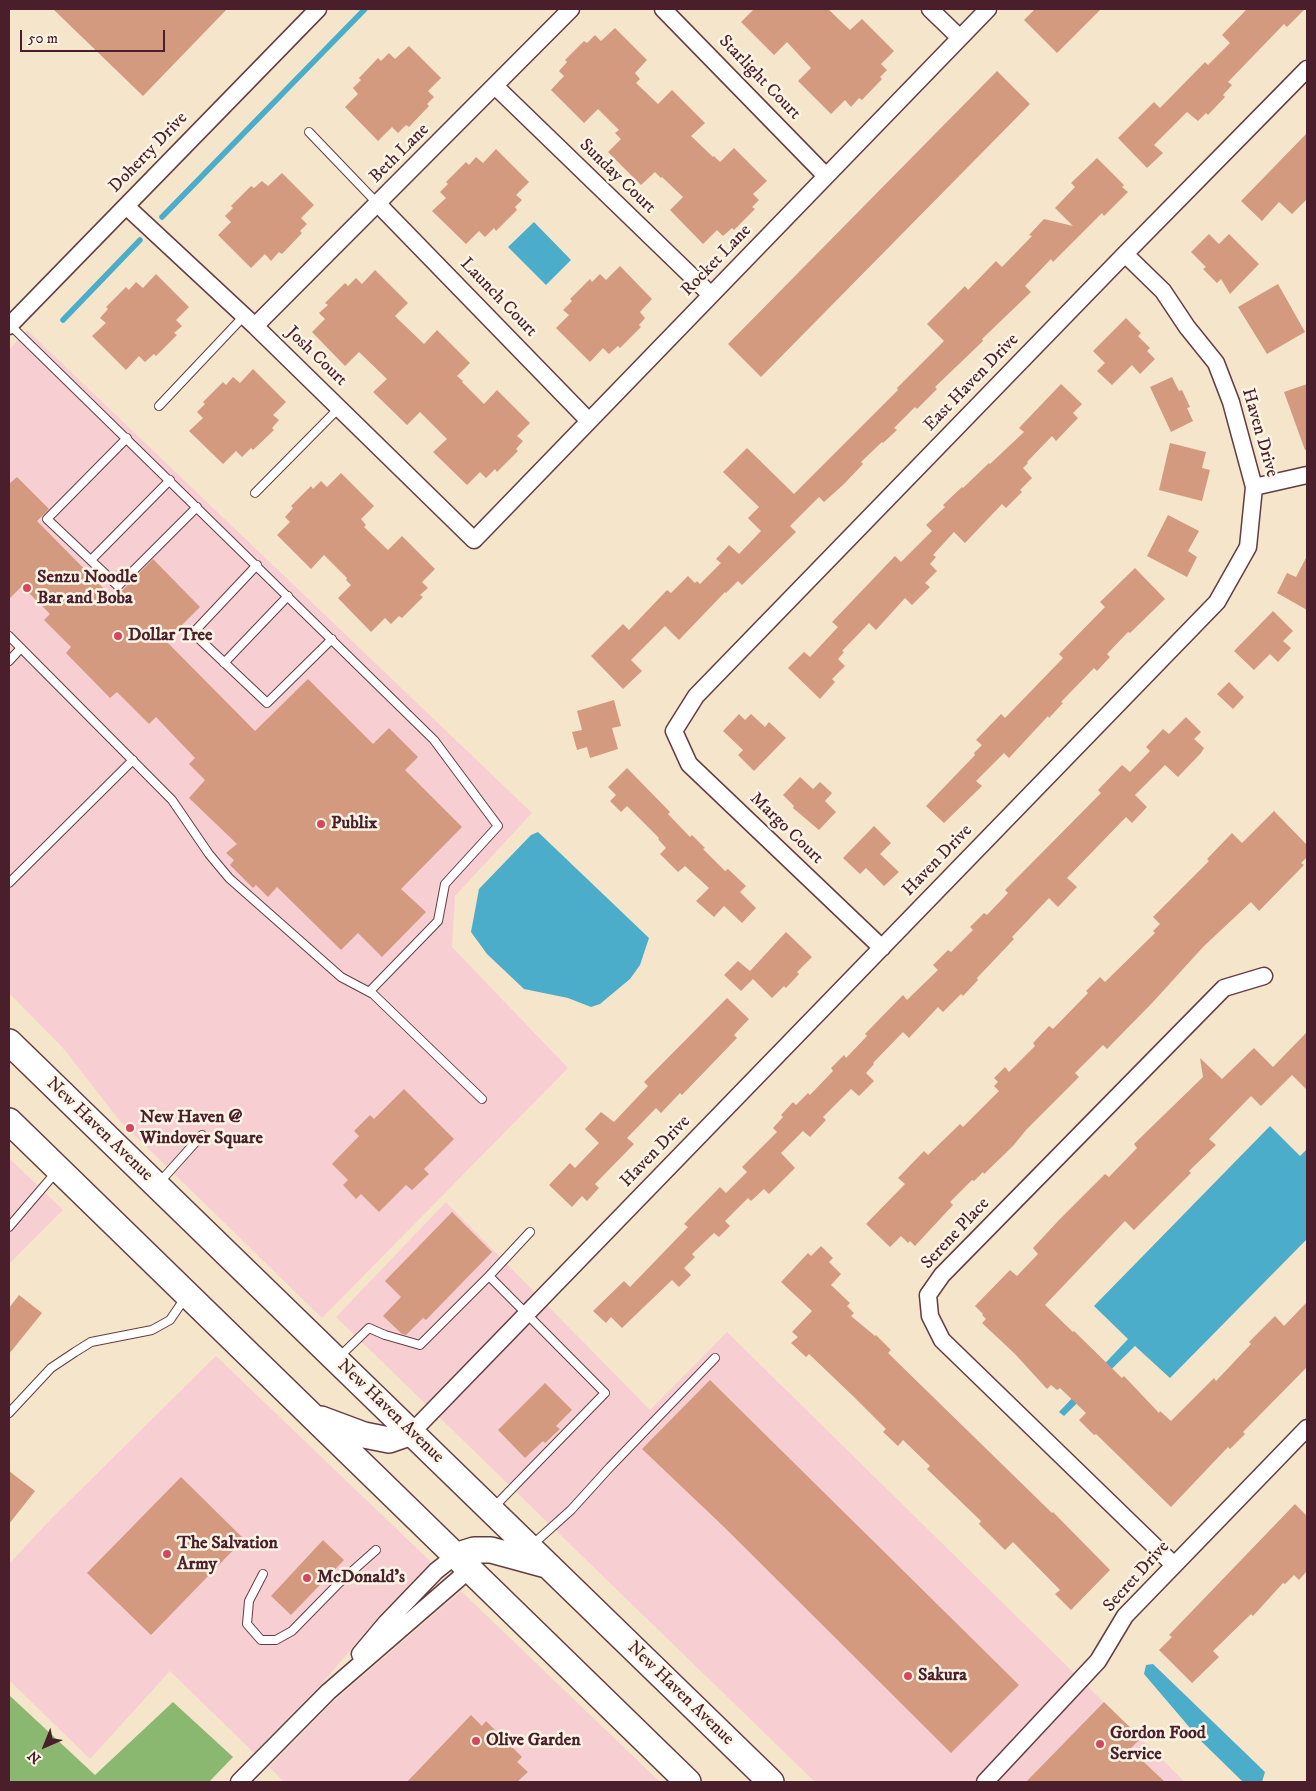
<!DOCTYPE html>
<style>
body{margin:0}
#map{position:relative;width:1316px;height:1791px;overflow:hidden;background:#f5e5ca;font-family:"IM FELL DW Pica",serif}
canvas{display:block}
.frame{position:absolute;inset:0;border:10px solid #4a1f2b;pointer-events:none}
.north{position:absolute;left:20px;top:1721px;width:50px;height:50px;-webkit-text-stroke:4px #fcf5e5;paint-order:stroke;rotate:224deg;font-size:14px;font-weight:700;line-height:20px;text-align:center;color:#4a1f2b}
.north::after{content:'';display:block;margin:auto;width:18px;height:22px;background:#4a1f2b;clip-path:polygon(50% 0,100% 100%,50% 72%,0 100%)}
.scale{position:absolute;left:20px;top:30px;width:145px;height:22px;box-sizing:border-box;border:2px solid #4a1f2b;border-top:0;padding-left:6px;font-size:15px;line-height:18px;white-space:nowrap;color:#4a1f2b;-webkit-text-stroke:4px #fcf5e5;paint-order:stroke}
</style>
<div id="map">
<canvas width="1316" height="1791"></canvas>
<div class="frame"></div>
<div class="north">N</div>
<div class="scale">50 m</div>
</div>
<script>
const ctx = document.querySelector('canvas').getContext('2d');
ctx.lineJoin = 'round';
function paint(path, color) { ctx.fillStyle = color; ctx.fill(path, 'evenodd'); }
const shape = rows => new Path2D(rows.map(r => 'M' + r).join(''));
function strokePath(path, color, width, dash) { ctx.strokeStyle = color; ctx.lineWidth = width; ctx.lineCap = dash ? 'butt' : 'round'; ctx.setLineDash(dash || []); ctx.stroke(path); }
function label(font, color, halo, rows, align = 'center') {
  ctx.font = font + ' "IM FELL DW Pica",serif'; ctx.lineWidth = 5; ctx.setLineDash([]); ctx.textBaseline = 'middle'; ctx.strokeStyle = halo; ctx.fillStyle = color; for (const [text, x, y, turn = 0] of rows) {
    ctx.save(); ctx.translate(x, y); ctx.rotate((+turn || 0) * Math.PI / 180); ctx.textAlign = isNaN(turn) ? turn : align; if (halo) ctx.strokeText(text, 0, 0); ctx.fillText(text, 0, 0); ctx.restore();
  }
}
paint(shape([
 [27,330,532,813,455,896,452,947,568,1068,322,1318,120,1121,63,1048,9,993,9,350],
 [9,1158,63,1210,9,1264],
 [446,1202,650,1410,727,1332,1185,1782,815,1782,336,1317],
 [216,1356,431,1562,378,1617,321,1685,254,1753,170,1671,90,1759,9,1680,9,1564,50,1520],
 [461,1591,660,1782,284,1782,269,1767,335,1700]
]), '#f7cfd3');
paint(shape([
 [9,1695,95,1775,173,1702,233,1757,209,1782,9,1782]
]), '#8ab870');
paint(shape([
 [534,222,571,260,546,285,508,247],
 [538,832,649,938,640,965,630,979,600,1004,591,1007,568,998,524,989,487,954,471,932,479,889,531,835],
 [1270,1126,1300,1156,1307,1149,1307,1239,1170,1378,1135,1346,1064,1416,1059,1412,1128,1339,1094,1306],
 [1153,1664,1265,1772,1262,1782,1243,1782,1202,1742,1144,1674,1146,1665]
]), '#4badca');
strokePath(shape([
 [162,217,365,9],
 [63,320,140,240]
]), '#4badca', 5.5);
paint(shape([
 [53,9,227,9,143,96],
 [754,9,828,9,850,30,862,19,894,51,881,64,887,70,880,77,882,79,862,100,859,98,851,107,845,100,831,114,798,81,811,68,787,42,774,55,741,22],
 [1035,9,1101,9,1057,53,1024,20],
 [1247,9,1305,9,1287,27,1284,24,1228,82,1232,85,1223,95,1225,97,1208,115,1206,113,1198,121,1187,112,1154,145,1163,153,1147,168,1118,138,1154,102,1160,108,1205,62,1208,65,1230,43,1222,35],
 [615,28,647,60,635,73,640,79,636,83,658,104,672,90,705,123,691,136,713,157,714,156,720,162,734,148,767,181,753,194,759,200,752,207,755,209,734,230,732,228,723,236,717,230,703,244,670,210,683,197,662,177,661,178,655,172,641,185,608,152,621,139,615,133,619,130,598,109,584,123,551,90,564,76,559,71,567,62,565,60,584,41,587,43,595,35,601,41],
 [409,46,441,78,428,91,434,97,427,104,429,106,409,127,406,125,398,133,392,127,378,141,345,107,358,94,353,88,361,80,359,78,378,58,381,61,389,53,395,59],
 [997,71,1030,104,761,377,728,344],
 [1307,133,1307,199,1292,214,1279,202,1262,221,1241,201],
 [496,149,529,182,516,195,522,200,515,207,517,210,496,231,494,228,485,237,479,231,466,244,432,211,446,198,440,192,448,184,446,182,466,162,469,165,476,157,483,163],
 [1097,158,1124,185,1122,187,1128,192,1104,216,1102,213,1053,262,1051,259,1025,286,1031,292,982,339,983,341,935,387,937,389,917,409,915,407,894,428,897,430,883,443,882,442,861,462,863,464,844,484,824,502,819,497,790,526,796,532,742,585,738,581,726,593,725,592,679,640,665,626,631,660,642,671,623,689,591,656,623,624,629,630,667,590,671,593,688,576,695,583,697,581,700,584,721,563,716,559,729,545,739,554,761,531,748,518,759,507,723,472,747,448,794,494,898,390,897,388,944,341,927,324,965,286,968,290,996,261,1002,267,1032,236,1029,235,1044,219,1073,226,1055,208,1075,187,1071,183],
 [282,173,314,205,301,218,307,224,300,231,302,233,282,254,279,252,271,261,265,254,251,268,218,235,231,222,225,216,233,208,231,206,251,186,254,188,262,181,268,186],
 [1209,234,1219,244,1229,234,1259,264,1230,294,1221,279,1217,283,1203,269,1206,267,1191,252],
 [620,266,652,299,640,312,645,318,639,325,641,327,620,348,618,346,609,354,603,348,590,362,556,328,569,315,563,310,572,301,570,299,590,279,592,282,600,274,606,280],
 [375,270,408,303,395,316,401,322,424,344,437,330,470,363,457,376,463,381,462,382,484,404,497,390,530,423,517,436,523,441,516,449,518,451,497,472,495,469,486,478,480,472,467,485,433,452,447,439,420,412,407,425,373,392,387,379,359,352,345,366,312,332,325,319,319,313,328,305,325,303,345,283,348,286,356,278,362,284],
 [156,274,189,307,176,320,182,326,174,333,177,335,156,356,154,354,145,362,139,356,126,370,92,336,106,323,100,318,108,309,106,307,126,287,129,290,136,282,143,288],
 [1278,284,1305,332,1267,354,1238,307],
 [1126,318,1141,333,1138,336,1150,348,1147,351,1155,359,1140,374,1132,365,1112,385,1097,371,1105,363,1093,351],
 [253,369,286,402,273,415,279,420,272,428,274,430,253,450,251,448,242,457,236,451,223,464,189,431,203,418,197,412,205,404,203,402,223,382,226,385,233,377,240,383],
 [1172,377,1179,391,1182,390,1190,407,1187,408,1193,421,1171,432,1150,387],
 [1061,384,1082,404,1073,413,1078,418,1056,441,1052,436,1027,462,1028,463,1023,468,1032,478,1020,490,1022,492,1006,508,1002,504,965,543,954,532,933,555,936,557,930,564,937,571,925,583,930,587,912,605,905,598,876,630,869,623,842,651,844,652,838,659,845,666,832,679,835,682,820,699,788,668,804,652,810,657,838,627,832,622,895,556,901,562,932,531,926,525,945,507,943,505,962,487,963,488,989,463,990,464,1024,432,1019,428],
 [1307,384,1307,450,1305,450,1284,392],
 [1170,443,1206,452,1202,468,1210,470,1202,501,1159,490],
 [341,473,374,506,361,519,366,525,364,527,388,550,402,536,435,569,422,582,428,588,420,595,423,597,402,618,399,616,391,624,385,618,371,632,338,598,351,585,346,580,347,578,324,555,311,569,277,535,290,522,285,517,293,508,291,506,311,486,313,489,321,481,327,487],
 [17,477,49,509,37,521,114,599,153,559,200,607,166,641,255,731,308,679,373,744,389,728,418,757,405,770,462,827,401,889,426,912,382,957,358,933,341,950,277,887,268,897,256,885,253,888,230,865,234,860,226,853,237,844,189,798,205,780,189,764,195,758,156,717,149,724,117,692,110,698,66,653,71,647,44,620,50,614,22,586,9,599,9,484],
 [1168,515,1199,531,1188,551,1197,557,1187,577,1147,556],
 [1307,556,1307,610,1277,593,1287,573,1296,577],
 [1135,568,1165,599,1130,633,1128,632,1107,654,1110,657,1097,671,1094,668,1061,702,1063,703,1049,718,1048,716,1009,758,1004,753,976,781,982,786,944,823,926,806,975,755,974,753,982,745,976,740,1001,714,1005,718,1063,658,1059,654,1105,607,1100,602],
 [1273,611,1293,631,1283,641,1291,648,1278,662,1270,654,1254,670,1234,651],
 [1229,682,1244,697,1233,709,1217,694],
 [614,700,621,726,612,728,618,749,590,758,587,747,577,750,572,732,582,730,577,711],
 [739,714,745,720,751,714,765,727,769,722,786,738,754,771,738,755,743,750,723,731],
 [1186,717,1201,732,1194,739,1204,748,1201,753,1178,777,1165,765,1135,795,1147,807,1132,823,1126,817,1067,878,1077,887,1058,907,1049,898,1012,937,1014,939,977,978,978,980,963,996,961,994,943,1012,938,1007,909,1038,903,1032,873,1063,874,1064,866,1073,874,1081,859,1096,851,1089,823,1117,826,1120,810,1137,803,1131,781,1153,795,1168,769,1194,764,1189,751,1201,748,1198,725,1221,730,1226,719,1237,714,1233,692,1254,695,1257,684,1268,691,1275,679,1287,672,1280,622,1328,611,1317,606,1323,593,1311,624,1281,630,1287,688,1227,684,1224,720,1187,726,1193,747,1172,742,1167,777,1132,773,1128,783,1117,781,1115,793,1102,796,1105,808,1093,810,1095,833,1071,831,1068,844,1055,846,1058,867,1036,865,1034,903,995,907,1000,938,970,933,965,948,950,951,952,973,930,970,927,984,913,987,915,1008,893,1005,890,1101,793,1098,790,1122,765,1130,772,1150,751,1146,747,1163,729,1169,734],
 [627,768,670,812,668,814,690,837,692,835,705,848,703,849,725,871,728,869,746,886,740,892,756,908,742,923,724,906,714,917,696,901,709,888,685,866,678,872,660,854,666,848,658,839,659,838,627,806,621,812,610,801,616,795,608,787],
 [800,777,813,789,820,782,832,793,825,801,836,812,819,830,793,808,794,806,783,795],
 [1274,811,1307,845,1307,857,1301,863,1304,865,1259,911,1251,902,1203,947,1153,1002,1107,1049,1103,1045,1075,1073,1079,1077,1026,1130,1013,1146,984,1174,983,1172,974,1181,972,1180,950,1202,953,1205,915,1246,910,1241,908,1243,901,1236,890,1247,866,1224,905,1184,898,1178,924,1151,928,1155,960,1124,963,1127,999,1091,994,1086,998,1082,994,1078,1005,1067,1009,1072,1035,1046,1033,1043,1049,1026,1053,1029,1088,993,1086,991,1100,977,1105,982,1155,933,1153,931,1160,924,1153,917,1209,861,1207,859,1232,833,1242,843],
 [874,826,891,843,880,854,899,872,884,886,866,868,860,874,843,858],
 [786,932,812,957,797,972,799,974,786,988,784,986,772,998,753,979,741,991,724,975,738,961,750,971],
 [727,998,749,1019,734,1035,737,1038,682,1095,680,1093,661,1113,656,1108,627,1138,634,1144,595,1184,599,1188,587,1201,582,1196,572,1207,549,1185,570,1163,575,1168,599,1143,585,1129,601,1112,614,1122,648,1086,644,1082],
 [1307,1032,1307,1090,1292,1075,1261,1106,1251,1096,1209,1139,1216,1145,1189,1171,1191,1173,1134,1230,1125,1221,1045,1305,1073,1332,1074,1331,1122,1378,1124,1376,1159,1413,1160,1411,1171,1421,1214,1378,1216,1381,1251,1344,1249,1342,1275,1316,1284,1326,1307,1302,1307,1367,1243,1432,1245,1434,1230,1449,1228,1447,1171,1507,1096,1434,1094,1435,1079,1420,1086,1413,1060,1388,1057,1390,1051,1385,1047,1389,1015,1354,982,1323,986,1319,982,1315,983,1314,975,1306,1010,1270,1017,1276,1038,1254,1033,1248,1059,1220,1105,1174,1109,1177,1137,1148,1134,1144,1203,1077,1200,1058,1222,1079,1254,1048,1273,1067],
 [404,1089,454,1139,424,1169,429,1174,412,1190,406,1185,379,1212,361,1194,356,1199,343,1185,348,1180,332,1164,359,1136,354,1131,370,1115,374,1119],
 [452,1212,492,1252,426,1320,423,1318,406,1335,402,1334,383,1316,401,1297,385,1281],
 [821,1246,833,1258,829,1262,841,1274,831,1285,850,1303,847,1306,854,1313,851,1316,875,1336,876,1335,891,1350,888,1353,1052,1513,1053,1512,1110,1570,1071,1610,1055,1594,1060,1590,1013,1542,1005,1550,979,1524,981,1521,927,1469,930,1466,903,1440,898,1446,883,1432,886,1429,854,1397,809,1354,806,1357,791,1343,798,1337,792,1332,812,1311,781,1282,808,1253,811,1256],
 [19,1295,42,1313,9,1354,9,1308],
 [710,1380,1019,1685,951,1753,723,1526,642,1449],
 [545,1383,572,1410,556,1426,560,1429,545,1443,543,1441,525,1458,498,1430],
 [9,1471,35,1491,9,1524],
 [181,1477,244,1539,151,1635,87,1573],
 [1295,1504,1307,1516,1307,1571,1299,1580,1294,1575,1285,1584,1283,1583,1253,1616,1251,1614,1213,1651,1219,1657,1192,1683,1159,1650,1172,1637,1169,1635],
 [323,1540,344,1560,291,1615,271,1596],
 [1104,1702,1141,1738,1130,1749,1165,1782,1026,1782],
 [471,1715,482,1726,486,1721,522,1757,517,1762,528,1772,517,1782,407,1782]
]), '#d39a80');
const lane = shape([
 [309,132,378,204],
 [10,325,434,740,498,826,445,884,438,921,369,992],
 [159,406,244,316],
 [127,438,47,519,118,586,197,507],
 [255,493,339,408],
 [91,560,170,480],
 [257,565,193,633,267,703,332,639],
 [9,636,172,800,209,854,229,878,341,977,373,994,482,1099],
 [9,661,21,648],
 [224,663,288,596],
 [9,883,133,760],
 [158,1184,202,1135],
 [9,1227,57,1171],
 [489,1276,530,1232],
 [338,1358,369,1328,385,1335,420,1345,489,1276,605,1393,493,1508],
 [9,1413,51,1368,75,1352,91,1342,152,1330,170,1320,185,1298],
 [531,1546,571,1510,610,1467,715,1358],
 [263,1574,249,1601,247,1624,261,1640,276,1640,292,1631,339,1583,376,1550]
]);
const street = shape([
 [663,9,826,176],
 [930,9,960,38],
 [495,86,711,295],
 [378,204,589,421],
 [126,206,255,326,474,540,988,9],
 [9,326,318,9],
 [255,326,571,9],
 [1254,487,1307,475],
 [882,948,689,764,674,731,696,696,1125,254,1307,69],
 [412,1432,1217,602,1248,547,1254,487,1231,402,1216,363,1187,327,1163,291,1125,254],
 [1174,1565,942,1340,930,1316,928,1295,942,1275,1224,988,1264,976],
 [360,1654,386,1623,436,1571,455,1556],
 [239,1782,328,1692,470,1569],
 [985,1782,1098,1661,1125,1616,1307,1428]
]);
const primary = shape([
 [9,1042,771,1782],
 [9,1121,688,1782],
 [321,1419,364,1435,389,1440,412,1432],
 [455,1556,474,1550,491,1550,546,1565]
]);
strokePath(lane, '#643d43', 10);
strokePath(street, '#643d43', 19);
strokePath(primary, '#643d43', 28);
strokePath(lane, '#fff', 8);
strokePath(street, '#fff', 16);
strokePath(primary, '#fff', 25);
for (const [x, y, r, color] of [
 [27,588,5,"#d1495b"],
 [118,636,5,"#d1495b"],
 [321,824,5,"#d1495b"],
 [130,1128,5,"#d1495b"],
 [167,1554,5,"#d1495b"],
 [307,1578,5,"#d1495b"],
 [908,1676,5,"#d1495b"],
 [476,1741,5,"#d1495b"],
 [1100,1744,5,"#d1495b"]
]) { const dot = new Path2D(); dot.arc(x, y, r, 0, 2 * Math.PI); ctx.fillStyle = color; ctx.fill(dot); strokePath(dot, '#fcf5e5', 2); }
label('18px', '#4a1f2b', '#fcf5e5', [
 ["Starlight Court",759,78,46],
 ["Doherty Drive",149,153,-46],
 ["Beth Lane",400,154,-45],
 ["Sunday Court",617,177,44],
 ["Rocket Lane",717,261,-46],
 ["Launch Court",498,298,46],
 ["Josh Court",316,357,44],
 ["East Haven Drive",972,383,-46],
 ["Haven Drive",1259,433,74],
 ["Margo Court",786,829,44],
 ["Haven Drive",938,861,-46],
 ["New Haven Avenue",99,1130,44],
 ["Haven Drive",656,1152,-46],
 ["Serene Place",956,1234,-47],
 ["New Haven Avenue",390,1412,44],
 ["Secret Drive",1137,1577,-48],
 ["New Haven Avenue",680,1694,44]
]);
label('bold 18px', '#4a1f2b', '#fcf5e5', [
 ["Senzu Noodle",37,578],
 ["Bar and Boba",37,599],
 ["Dollar Tree",128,636],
 ["Publix",331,824],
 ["New Haven @",140,1118],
 ["Windover Square",140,1139],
 ["The Salvation",177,1544],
 ["Army",177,1565],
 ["McDonald's",317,1578],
 ["Sakura",918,1676],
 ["Gordon Food",1110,1734],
 ["Service",1110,1755],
 ["Olive Garden",486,1741]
], 'left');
</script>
